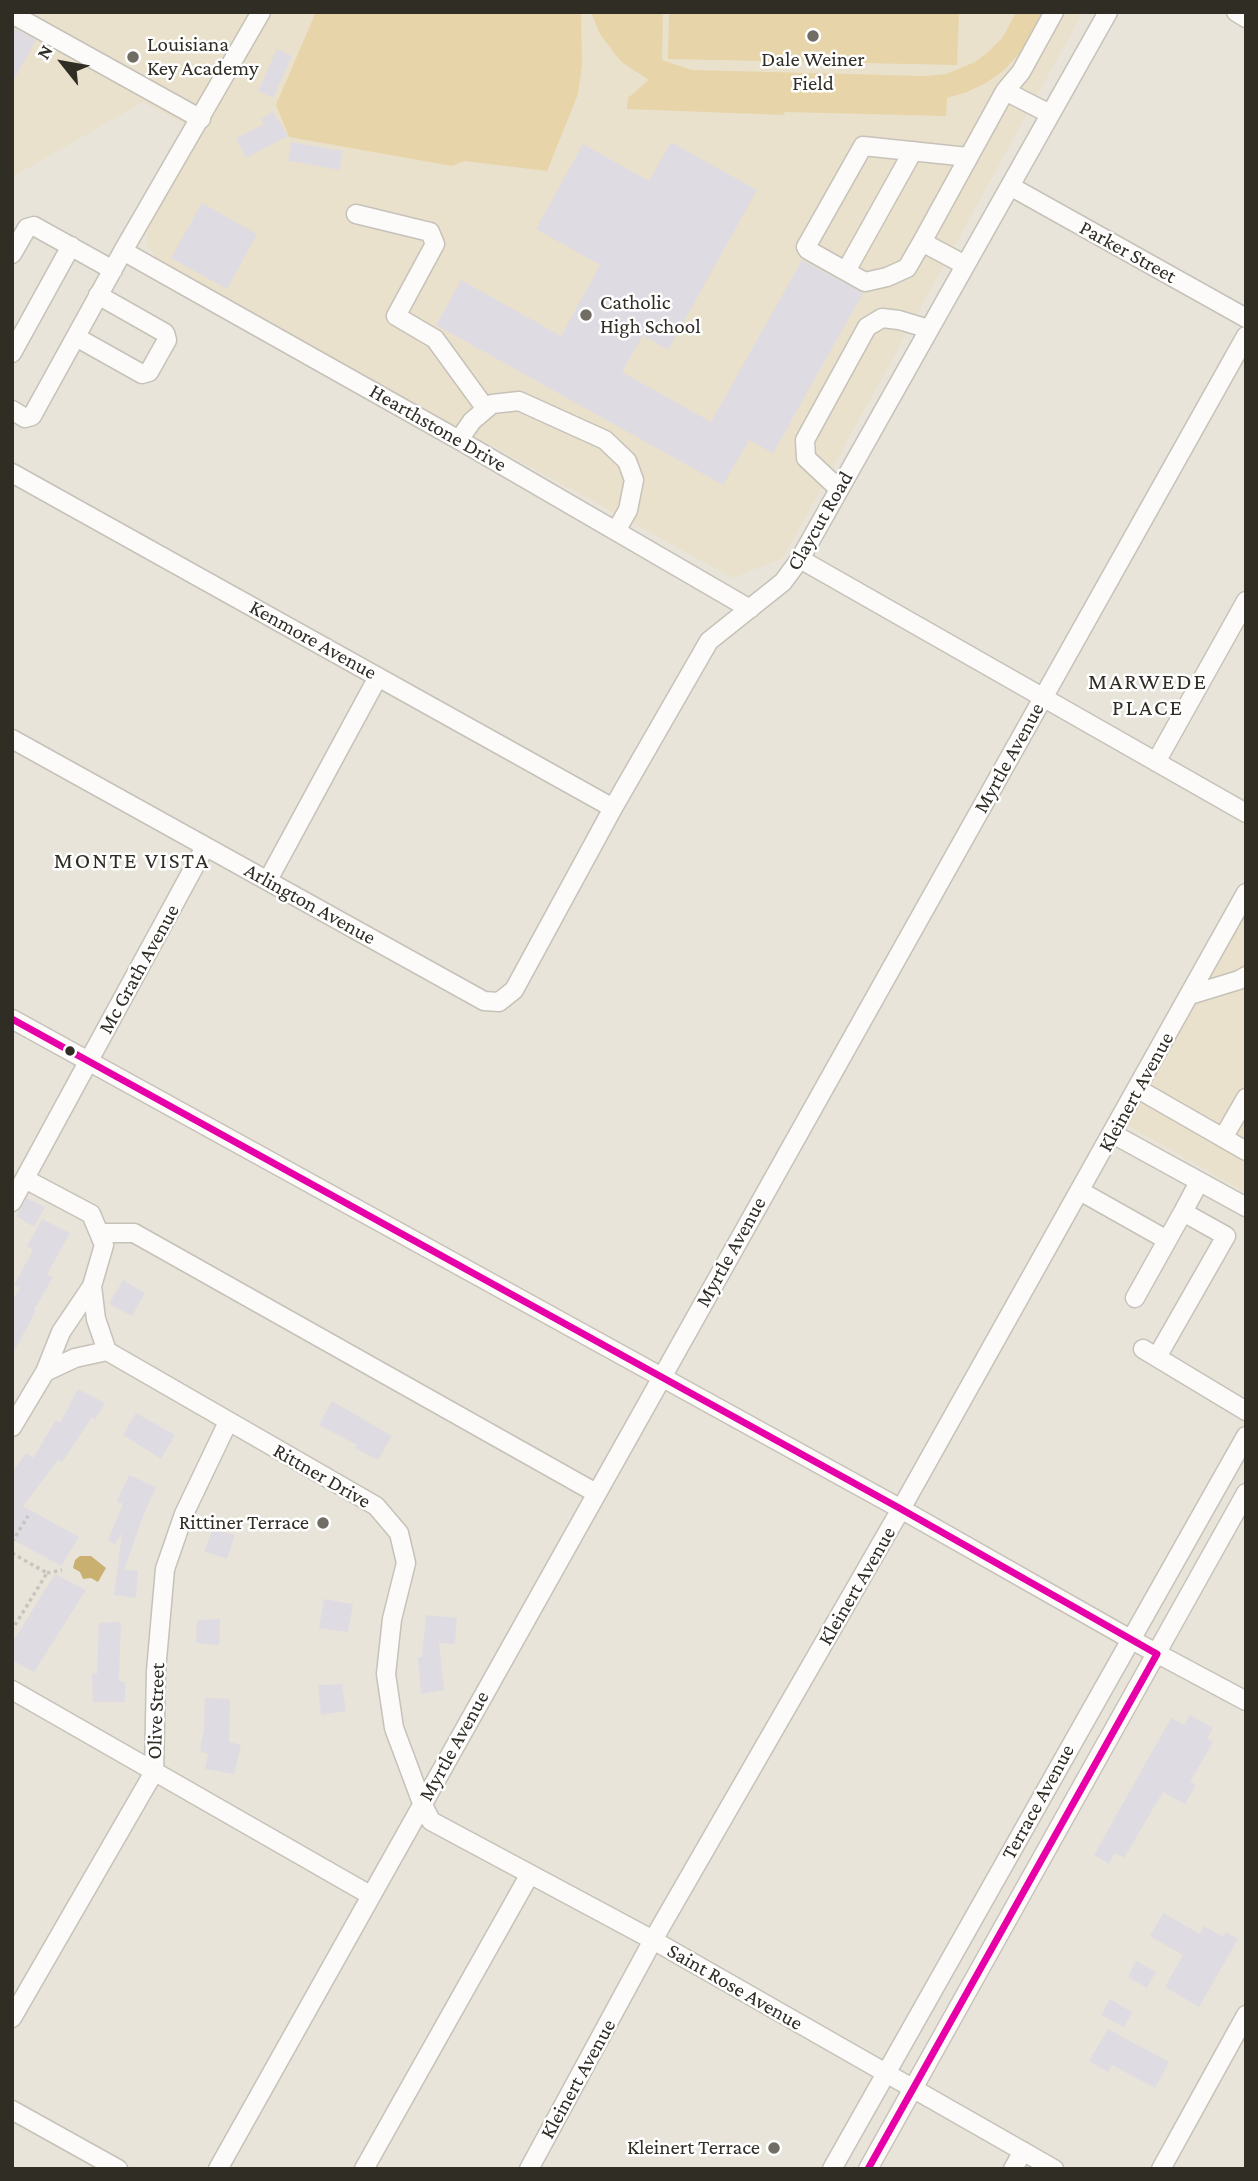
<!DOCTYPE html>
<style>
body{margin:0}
#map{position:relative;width:1258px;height:2181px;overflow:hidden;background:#e9e4d9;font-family:"Crimson Pro",serif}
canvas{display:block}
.frame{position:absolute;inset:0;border:14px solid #302d25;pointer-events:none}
.north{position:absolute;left:28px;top:28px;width:70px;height:70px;-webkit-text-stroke:5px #fff;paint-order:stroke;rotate:301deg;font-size:19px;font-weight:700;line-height:28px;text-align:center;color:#302d25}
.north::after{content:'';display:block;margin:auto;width:24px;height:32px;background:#302d25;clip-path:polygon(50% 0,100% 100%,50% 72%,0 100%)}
</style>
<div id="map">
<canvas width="1258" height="2181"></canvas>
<div class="frame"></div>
<div class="north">N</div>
</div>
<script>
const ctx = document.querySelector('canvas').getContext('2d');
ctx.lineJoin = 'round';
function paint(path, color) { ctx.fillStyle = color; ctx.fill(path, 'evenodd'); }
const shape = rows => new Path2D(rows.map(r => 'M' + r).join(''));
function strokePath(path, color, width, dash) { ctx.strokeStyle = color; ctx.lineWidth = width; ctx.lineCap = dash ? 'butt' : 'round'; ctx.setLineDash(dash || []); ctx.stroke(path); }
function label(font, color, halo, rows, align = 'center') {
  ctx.font = font + ' "Crimson Pro",serif'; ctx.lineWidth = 5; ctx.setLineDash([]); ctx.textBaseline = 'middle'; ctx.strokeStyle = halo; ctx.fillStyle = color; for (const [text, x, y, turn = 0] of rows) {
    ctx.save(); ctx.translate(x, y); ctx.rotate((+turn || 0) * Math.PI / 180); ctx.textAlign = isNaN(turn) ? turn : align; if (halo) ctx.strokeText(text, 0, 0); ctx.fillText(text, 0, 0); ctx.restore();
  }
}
paint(shape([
 [12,12,1083,12,783,558,733,578,348,367,156,258,146,243,148,227,200,132,143,102,12,177],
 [1246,894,1246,1193,1120,1121]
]), '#eae1cc');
paint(shape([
 [316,12,581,12,582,65,578,94,547,171,464,161,452,166,289,137,276,105],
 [591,12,663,12,662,60,692,70,925,76,946,74,975,62,987,53,1003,37,1016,12,1041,12,1034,31,1019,54,1004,70,986,83,967,92,947,98,946,116,785,112,784,115,627,109,628,98,649,80,623,63,615,54,600,34],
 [669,12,959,12,957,65,668,59]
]), '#e7d5a9');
paint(shape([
 [80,1556,91,1556,106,1568,98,1582,91,1578,83,1579,80,1572,73,1568,75,1560]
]), '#cab070');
paint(shape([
 [12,27,36,40,12,83],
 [277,49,292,56,273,98,258,91],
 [273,111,288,136,246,158,236,138,264,124,261,119],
 [291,142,343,151,340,170,288,161],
 [671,142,757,190,668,350,643,335,622,372,711,422,802,260,863,293,773,453,749,440,723,485,436,325,461,280,561,336,600,265,536,229,583,144,649,181],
 [202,203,257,234,227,289,171,258],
 [27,1198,45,1207,34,1227,16,1216],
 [42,1219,70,1233,47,1274,53,1277,34,1310,36,1311,12,1355,12,1301,20,1288,14,1285,33,1250,27,1246],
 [123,1280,145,1293,132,1316,109,1304],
 [78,1389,105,1403,95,1420,92,1417,62,1462,58,1460,23,1506,79,1537,61,1566,12,1539,12,1473,26,1453,33,1458,56,1420,60,1423],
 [332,1401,392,1436,378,1460,355,1448,357,1445,319,1425],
 [136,1413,175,1435,161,1459,123,1435],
 [129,1475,156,1487,143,1516,124,1570,138,1571,136,1598,114,1595,122,1533,115,1544,108,1540,123,1504,117,1501],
 [213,1529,235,1535,227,1559,204,1551],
 [55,1574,86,1590,34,1672,12,1660,12,1643],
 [324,1599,353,1604,348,1632,319,1628],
 [426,1615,457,1618,455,1644,439,1643,444,1690,421,1694,418,1657,422,1657],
 [220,1619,219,1645,196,1643,197,1620],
 [121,1622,119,1681,125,1682,125,1702,93,1702,92,1674,97,1674,99,1623],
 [342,1684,346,1711,321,1715,318,1685],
 [205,1698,230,1699,229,1742,241,1745,234,1774,205,1769,208,1754,200,1751,204,1729],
 [1190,1715,1213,1728,1207,1739,1213,1742,1190,1782,1196,1785,1185,1804,1163,1792,1124,1858,1115,1853,1109,1864,1094,1855,1171,1718,1184,1725],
 [1163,1913,1200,1934,1204,1926,1223,1937,1226,1932,1238,1939,1199,2007,1165,1987,1183,1955,1150,1936],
 [1136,1961,1156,1972,1147,1988,1128,1977],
 [1110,1999,1132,2012,1124,2027,1101,2015],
 [1108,2029,1169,2062,1155,2088,1112,2065,1108,2072,1089,2061]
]), '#dfdbe2');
const minor = shape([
 [1236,12,1246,18],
 [12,14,201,119],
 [1005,91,1021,72,1054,12],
 [968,157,863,146,806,247,808,250,865,282,887,277,907,268,922,242,1005,91,1050,114],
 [1010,186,1246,318],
 [356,214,430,232,435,244,396,316,435,339,486,409],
 [922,242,965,265],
 [123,251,459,440,750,609],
 [12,254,27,228,34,226,113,270],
 [846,271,913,151],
 [76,337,142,374,149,372,167,340,165,333,98,295],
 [12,353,71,246],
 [12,410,25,418,32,416,123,251,261,12],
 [459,440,472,421,492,404,519,401,605,440,627,461,634,480,628,510,616,531],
 [12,473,613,808],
 [839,489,806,458,805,440,867,327,882,318,899,320,929,329],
 [800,559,1246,813],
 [12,739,484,1001,499,1002,514,990,613,808,709,641,783,582,800,559,1108,12],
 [1156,762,1246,601],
 [268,880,378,677],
 [1190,995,1239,980,1246,976],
 [12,1019,901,1509,1130,1639,1246,1701],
 [1138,1089,1246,1151],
 [1113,1134,1246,1207],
 [1223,1138,1246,1098],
 [25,1179,91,1214,104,1245,92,1286,96,1319,107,1351],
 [1080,1191,1167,1240],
 [12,1202,205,847],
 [1183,1212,1199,1182],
 [99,1233,134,1233,596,1493],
 [1135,1298,1183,1212,1226,1236,1157,1357],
 [1143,1349,1246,1411],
 [45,1372,61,1332,92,1286],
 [12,1427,45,1372,75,1358,107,1351,376,1506,399,1533,406,1563,392,1619,386,1674,394,1728,422,1803,431,1821,653,1940,1054,2169],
 [12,1690,370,1895],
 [12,2018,154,1772,156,1671,165,1569,184,1514,228,1422],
 [12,2110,118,2169],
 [218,2169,1246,336],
 [364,2169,530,1874],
 [529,2169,653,1940,901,1509,1246,893],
 [832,2169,1246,1436],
 [868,2169,1246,1493],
 [1013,2169,1023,2151],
 [1161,2169,1246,2015]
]);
strokePath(minor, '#c6c2b9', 21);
strokePath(shape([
 [12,1542,28,1516],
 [12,1553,47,1573,12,1630],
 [47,1573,62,1570]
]), '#c7c5c1', 3.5, [3.5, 3.5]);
strokePath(minor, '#fcfbf9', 18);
strokePath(shape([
 [12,1019,901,1509,1157,1654,868,2169]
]), '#e700a8', 7);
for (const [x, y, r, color] of [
 [813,36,7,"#716d64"],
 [133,57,7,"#716d64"],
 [586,315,7,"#716d64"],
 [70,1051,6,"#302d25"],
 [323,1523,7,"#716d64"],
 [774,2148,7,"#716d64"]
]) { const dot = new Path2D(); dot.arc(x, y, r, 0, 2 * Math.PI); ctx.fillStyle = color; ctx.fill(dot); strokePath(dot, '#fff', 2.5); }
label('21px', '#302d25', '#fff', [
 ["Louisiana",147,45],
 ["Key Academy",147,69],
 ["Dale Weiner",813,60,"center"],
 ["Field",813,84,"center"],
 ["Catholic",600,303],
 ["High School",600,327],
 ["Rittiner Terrace",309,1523,"right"],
 ["Kleinert Terrace",760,2148,"right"]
], 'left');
label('21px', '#302d25', '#fff', [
 ["Parker Street",1128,252,29],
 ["Hearthstone Drive",438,428,30],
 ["Claycut Road",820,521,-60],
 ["Kenmore Avenue",313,640,29],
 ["Myrtle Avenue",1009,758,-61],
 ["Arlington Avenue",310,904,29],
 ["Mc Grath Avenue",139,969,-61],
 ["Kleinert Avenue",1136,1092,-61],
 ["Myrtle Avenue",731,1252,-61],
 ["Rittner Drive",322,1476,30],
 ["Kleinert Avenue",857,1586,-60],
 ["Olive Street",156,1711,-88],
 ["Myrtle Avenue",454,1746,-61],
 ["Terrace Avenue",1038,1802,-61],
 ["Saint Rose Avenue",735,1987,30],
 ["Kleinert Avenue",578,2079,-61]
]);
ctx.letterSpacing = '2px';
label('23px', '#302d25', '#fff', [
 ["MARWEDE",1148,682],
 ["PLACE",1148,708],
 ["MONTE VISTA",132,861]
]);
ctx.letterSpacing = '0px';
</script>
